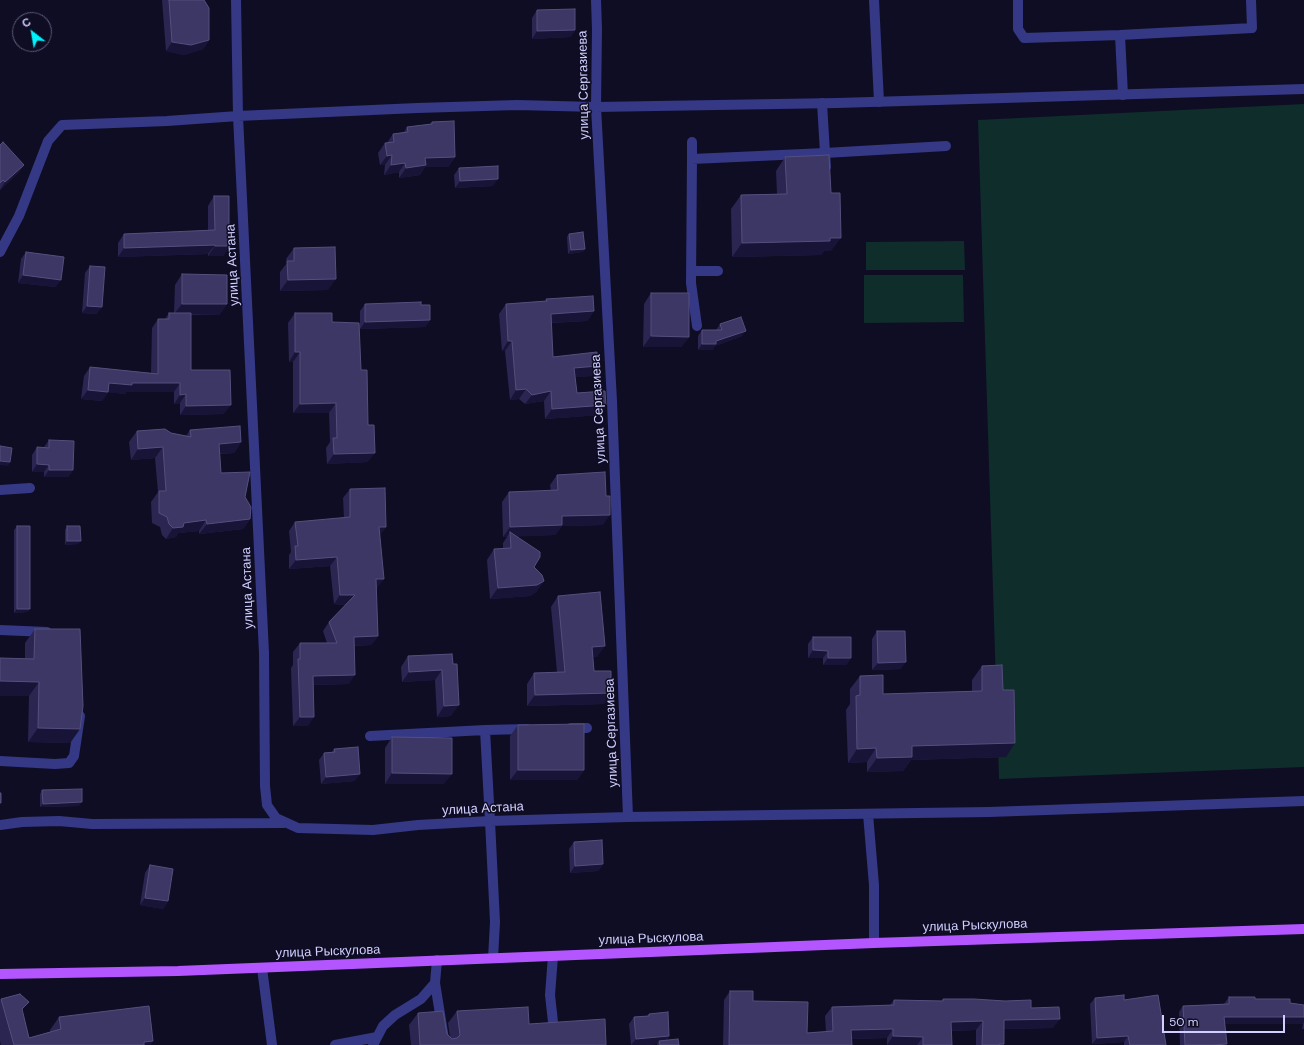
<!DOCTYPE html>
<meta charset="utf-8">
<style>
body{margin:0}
#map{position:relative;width:1304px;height:1045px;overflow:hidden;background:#0f0d23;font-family:"DM Sans",sans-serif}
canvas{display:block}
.north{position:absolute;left:12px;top:12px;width:40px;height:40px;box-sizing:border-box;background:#0f0d23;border:1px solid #5d5b7b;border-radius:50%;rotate:329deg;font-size:11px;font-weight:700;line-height:16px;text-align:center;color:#d1cfff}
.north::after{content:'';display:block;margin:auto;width:14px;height:18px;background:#00f3fa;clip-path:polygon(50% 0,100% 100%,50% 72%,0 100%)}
.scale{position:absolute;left:1162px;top:1015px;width:123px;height:18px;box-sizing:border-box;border:2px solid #d1cfff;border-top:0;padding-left:5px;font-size:12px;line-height:14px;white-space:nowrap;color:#d1cfff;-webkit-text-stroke:3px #0f0d23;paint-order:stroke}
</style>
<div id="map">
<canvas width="1304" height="1045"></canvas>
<div class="north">С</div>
<div class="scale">50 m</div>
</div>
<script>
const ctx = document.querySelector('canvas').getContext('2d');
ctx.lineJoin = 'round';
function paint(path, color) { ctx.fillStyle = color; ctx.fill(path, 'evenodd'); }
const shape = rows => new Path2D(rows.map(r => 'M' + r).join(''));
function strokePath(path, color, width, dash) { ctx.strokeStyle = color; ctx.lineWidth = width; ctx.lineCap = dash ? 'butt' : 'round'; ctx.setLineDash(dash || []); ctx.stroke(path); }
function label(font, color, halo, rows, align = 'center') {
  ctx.font = font + ' "DM Sans",sans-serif'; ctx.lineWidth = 3; ctx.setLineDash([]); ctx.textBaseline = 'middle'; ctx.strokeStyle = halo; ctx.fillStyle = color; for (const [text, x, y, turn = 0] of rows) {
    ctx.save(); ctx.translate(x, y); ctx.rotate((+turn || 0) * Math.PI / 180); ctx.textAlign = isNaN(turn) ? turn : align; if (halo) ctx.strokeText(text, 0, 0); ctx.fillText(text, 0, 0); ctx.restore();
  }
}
paint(shape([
 [1304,104,1304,767,999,779,978,120],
 [964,241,965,270,866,270,866,242],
 [864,275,963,275,964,322,864,323]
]), '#0f2d2a');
strokePath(shape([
 [874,0,879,102],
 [1018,0,1018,29,1024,38,1120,35],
 [1123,95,1120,35,1252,28,1251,0],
 [822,103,825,153,946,146],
 [692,142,692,159,825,153,826,167],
 [692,159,691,283,697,326],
 [691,271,718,271],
 [0,490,30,488],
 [0,630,47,632],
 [571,728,587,728],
 [485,730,527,729],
 [370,736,485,730,490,821],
 [0,761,55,764,69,763,74,756,80,716]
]), '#353884', 10);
strokePath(shape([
 [236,0,238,116,264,653,265,786,267,805,276,818,298,828,373,830,418,825,490,821,628,817,989,812,1304,801],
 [596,0,597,29,596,107,612,401,628,817],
 [0,252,19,216,48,141,62,125,167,121,238,116,417,108,517,105,596,107,837,103,1304,89],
 [868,814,874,885,874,943],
 [490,821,495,922,493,958],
 [0,825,22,822,59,821,92,824,284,823],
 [553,956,550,995,553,1022],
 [262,968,272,1045],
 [435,983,445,1045],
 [335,1045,377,1037],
 [373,1045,383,1026,395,1015,421,999,435,983,437,960]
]), '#353884', 10);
strokePath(shape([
 [0,974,178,971,874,943,1304,929]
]), '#b356ff', 10);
paint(shape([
 [162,0,198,0,209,40,203,49,184,55,166,51],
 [537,10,575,30,570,37,532,39,532,18],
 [432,122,455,157,448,167,425,167,420,175,399,178,399,172,384,175,385,165,380,165,378,153,385,143,387,143,393,134,404,132,407,127,430,124],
 [0,145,24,165,19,172,0,190],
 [785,157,831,251,824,251,821,255,732,257,731,209,741,195,777,194,776,171],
 [459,168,493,186,455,188,454,175],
 [214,196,229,246,223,256,208,256,208,254,118,257,118,243,124,234,208,231,208,206],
 [569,234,585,249,582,252,568,254,567,237],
 [294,248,328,290,280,291,280,272,287,263,286,259],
 [26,252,56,287,18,283,21,259],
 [90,266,97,314,82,313,85,273],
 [182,274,227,304,219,315,191,315,191,370,224,414,180,415,180,403,174,404,174,392,126,392,126,394,108,392,102,401,81,399,84,376,90,367,151,373,152,328,158,319,165,319,169,313,174,313,175,285],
 [651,293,689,337,681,347,643,347,644,304],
 [546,299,594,311,587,321,551,323,553,357,592,376,575,377,577,393,606,405,600,415,545,419,544,401,525,404,519,399,510,400,505,351,502,351,499,314,506,304,545,301],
 [365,304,421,305,430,320,425,327,360,329,360,311],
 [295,313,332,322,361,370,368,425,368,462,327,464,326,448,330,442,329,413,293,413,293,362,289,362,288,323],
 [720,324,742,336,715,346,712,350,698,350,698,336,702,330,716,330],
 [190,430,241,442,234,453,220,454,221,473,245,497,250,519,243,529,199,534,199,531,178,533,176,537,166,539,162,535,160,527,152,523,151,502,158,492,155,458,131,460,129,442,137,431,171,433,186,436],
 [49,440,73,470,68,477,44,477,44,472,32,472,32,455,37,447,44,447],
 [557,475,603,525,562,526,555,535,517,536,534,567,544,581,536,592,530,596,490,599,487,560,494,549,503,549,503,543,507,537,503,537,502,502,509,492,551,491,550,485],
 [350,489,386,527,380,535,377,588,376,588,378,636,371,645,354,646,349,684,313,685,308,726,293,726,291,668,293,665,293,652,300,643,327,643,323,631,329,622,346,605,334,604,330,566,289,569,289,555,291,552,289,531,295,522,344,518,343,498],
 [17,526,27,612,14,613,14,530],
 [67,526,78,544,65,545,65,530],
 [558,596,597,657,592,657,594,671,604,704,527,706,527,684,534,673,557,672,551,607],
 [35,629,80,729,70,743,28,742,29,696,0,696,0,658,25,659,25,643],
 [877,631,901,669,872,670,872,639],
 [813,637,851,658,846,665,823,665,823,658,808,658,808,644],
 [452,654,451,716,437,717,435,680,402,682,401,667,408,656],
 [982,666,1006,757,911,760,903,771,867,772,867,762,848,763,846,710,850,704,850,689,860,676,883,694,972,691,972,680],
 [518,725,584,770,577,780,510,780,510,736],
 [392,737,444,784,385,784,385,748],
 [334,749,355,781,321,784,319,760,324,753,332,752],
 [42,790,79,806,40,807,40,794],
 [574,842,603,864,598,871,570,873,569,849],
 [150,865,168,901,163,909,140,905,145,873],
 [730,991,753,1001,807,1033,826,1032,825,1016,832,1007,890,1005,894,1000,942,1001,943,999,1031,1008,1053,1028,1004,1029,1004,1045,976,1045,976,1030,951,1031,952,1045,887,1045,887,1038,852,1039,852,1045,723,1045,724,1000],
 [1229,997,1304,1005,1304,1029,1302,1029,1303,1024,1225,1024,1226,1045,1180,1045,1179,1012,1183,1006,1224,1004],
 [1095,998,1124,1000,1166,1045,1124,1045,1124,1042,1092,1044,1090,1004],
 [1,999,22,1011,29,1038,50,1032,50,1030,59,1017,153,1041,150,1045,1,1045,0,1041,0,1001],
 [457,1011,529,1024,606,1045,411,1045,409,1025,418,1013,447,1034,450,1037,448,1023],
 [649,1014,669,1036,667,1040,679,1045,657,1045,657,1044,645,1045,631,1045,629,1024,634,1017,647,1016]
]), '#2b2552');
paint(shape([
 [575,30,570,37,532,39,537,31],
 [209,40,203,49,184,55,166,51,172,42],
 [392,155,385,165,380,165,387,156],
 [455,157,448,167,425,167,420,175,399,178,406,168,425,158],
 [405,163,399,172,384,175,391,165],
 [24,165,19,172,0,190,5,182],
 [498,179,493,186,455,188,460,181],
 [841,238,831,251,824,251,821,255,732,257,742,243],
 [215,245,208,254,118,257,124,248],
 [215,246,229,246,223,256,208,256],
 [585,249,582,252,568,254,571,250],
 [23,275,61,280,56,287,18,283],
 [336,279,328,290,280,291,288,280],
 [182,304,227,304,219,315,174,314],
 [87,306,102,307,97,314,82,313],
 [594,311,587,321,544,323,551,314],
 [430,320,425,327,360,329,365,322],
 [746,331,742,336,715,346,712,350,698,350,702,344,716,341],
 [651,336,689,337,681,347,643,347],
 [508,341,512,341,505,351,502,351],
 [295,352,300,352,293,362,289,362],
 [598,366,592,376,567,378,574,368],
 [109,383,180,383,174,392,126,392,126,394,103,392],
 [526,389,519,399,510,400,516,390],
 [88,390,108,392,102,401,81,399],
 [551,391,544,401,525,404,532,395],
 [186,394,180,403,174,404,180,395],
 [336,403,329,413,293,413,300,404],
 [231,405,224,414,180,415,186,406],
 [606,405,600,415,545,419,552,409],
 [241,442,234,453,212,454,219,444],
 [163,447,155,458,131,460,138,449],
 [375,453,368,462,327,464,334,454],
 [0,461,10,462,8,466,0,465],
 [37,464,49,465,44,472,32,472],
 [49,470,73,470,68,477,44,477],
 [610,515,603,525,562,526,555,535,510,537,510,532,507,537,503,537,510,527,562,516],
 [250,519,243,529,199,534,207,524],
 [206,520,199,531,178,533,176,537,166,539,173,528,184,523],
 [379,527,386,527,380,536],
 [67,541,81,541,78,544,65,545],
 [337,557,330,566,289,569,296,560],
 [376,579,384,579,377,588,369,589],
 [544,581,536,592,530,596,490,599,498,588],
 [340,595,355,595,348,605,334,604],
 [17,609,30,609,27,612,14,613],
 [378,636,371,645,348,646,354,637],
 [605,646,597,657,584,658,592,647],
 [813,650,828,651,823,658,808,658],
 [828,658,851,658,846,665,823,665],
 [906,662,901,669,872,670,878,663],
 [442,670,435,680,402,682,409,672],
 [355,675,349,684,307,685,313,676],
 [0,681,39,682,29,696,0,696],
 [611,693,604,704,527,706,535,695],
 [459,705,451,716,437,717,444,706],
 [300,717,314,717,308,726,293,726],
 [38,728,80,729,70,743,28,742],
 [1015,743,1006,757,911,760,903,771,867,772,877,758,912,746],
 [876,748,867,762,848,763,857,749],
 [518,770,584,770,577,780,510,780],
 [392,773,452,774,444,784,385,784],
 [360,774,355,781,321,784,326,777],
 [82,802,79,806,40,807,43,804],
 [603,864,598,871,570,873,575,866],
 [145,898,168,901,163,909,140,905],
 [1224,1017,1304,1017,1304,1022,1303,1024,1220,1024],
 [1060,1019,1053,1028,998,1029,1004,1020],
 [983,1021,976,1030,945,1031,951,1022],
 [893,1029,887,1038,845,1039,851,1030],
 [669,1036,664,1043,659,1041,657,1044,645,1045,631,1045,636,1039],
 [893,1036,923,1037,917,1045,887,1045],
 [1128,1036,1124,1042,1092,1044,1097,1038],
 [153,1041,150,1045,141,1045,144,1042],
 [1227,1044,1226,1045,1212,1045]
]), '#181437');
const building = shape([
 [169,0,204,0,209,8,209,40,191,45,172,42,169,0],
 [575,9,575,30,537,31,537,10,575,9],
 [454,121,455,157,425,158,426,165,406,168,405,163,391,165,392,155,387,156,385,143,394,142,393,134,408,132,407,127,432,124,432,122,454,121],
 [3,142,24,165,5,182,3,180,0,183,0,145,3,142],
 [829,155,831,193,840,193,841,238,830,238,830,241,742,243,741,195,787,194,785,157,829,155],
 [498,166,498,179,460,181,459,168,498,166],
 [214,196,229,196,229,246,215,246,215,245,124,248,124,234,215,230,214,196],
 [583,232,585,249,571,250,569,234,583,232],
 [335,247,336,279,288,280,287,261,294,261,294,248,335,247],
 [26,252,64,257,61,280,23,275,26,252],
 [90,266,105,267,102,307,87,306,90,266],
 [182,274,227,275,227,304,182,304,182,274],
 [651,293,689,293,689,337,651,336,651,293],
 [593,296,594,311,551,314,553,357,597,352,598,366,574,368,577,393,605,391,606,405,552,409,551,391,532,395,526,389,516,390,512,341,508,341,506,304,547,301,546,299,593,296],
 [421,302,421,305,430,305,430,320,365,322,365,304,421,302],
 [169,313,191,313,191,370,230,370,231,405,186,406,186,394,180,395,180,383,132,383,132,385,109,383,108,392,88,390,90,367,158,374,158,319,169,319,169,313],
 [295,313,332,313,332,322,359,323,361,370,367,370,368,425,374,425,375,453,334,454,333,438,337,438,336,403,300,404,300,352,295,352,295,313],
 [741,317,746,331,716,341,716,344,702,344,702,330,722,330,720,324,741,317],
 [240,426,241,442,219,444,221,473,250,472,245,497,251,507,250,519,207,524,206,520,184,523,183,527,173,528,169,524,167,517,159,513,159,491,166,491,163,447,138,449,137,431,165,429,171,433,191,437,190,430,240,426],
 [49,440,74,441,73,470,49,470,49,465,37,464,37,447,49,448,49,440],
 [0,446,12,448,10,462,0,461,0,446],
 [605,472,606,496,610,496,610,515,562,516,562,525,510,527,509,492,558,490,557,475,605,472],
 [385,488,386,527,379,527,384,579,376,579,378,636,354,637,355,675,313,676,314,717,300,717,298,659,300,659,300,643,337,643,329,622,355,595,340,595,337,557,296,560,295,546,298,546,295,522,350,517,350,489,385,488],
 [17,526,30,526,30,609,17,609,17,526],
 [67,526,80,526,81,541,67,541,67,526],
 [510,532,540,552,540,557,534,567,542,575,544,581,537,585,498,588,494,549,511,548,510,532],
 [600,592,605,646,592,647,594,671,611,671,611,693,535,695,534,673,565,672,558,596,600,592],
 [35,629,80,629,83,706,80,729,38,728,39,682,0,681,0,658,34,659,35,629],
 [877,631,905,631,906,662,878,663,877,631],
 [813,637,851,637,851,658,828,658,828,651,813,650,813,637],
 [452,654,453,664,457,664,459,705,444,706,442,670,409,672,408,656,452,654],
 [1002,665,1003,690,1014,690,1015,743,912,746,912,757,877,758,876,748,857,749,856,696,860,695,860,676,883,675,883,694,982,691,982,666,1002,665],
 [584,724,584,770,518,770,518,725,584,724],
 [392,737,452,738,452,774,392,773,392,737],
 [358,747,360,774,326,777,324,753,335,752,334,749,358,747],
 [82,789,82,802,43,804,42,790,82,789],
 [0,793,1,793,1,803,0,803,0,793],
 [602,840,603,864,575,866,574,842,602,840],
 [150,865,173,869,168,901,145,898,150,865],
 [730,991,753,991,753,1001,808,1002,807,1033,833,1031,832,1007,894,1005,894,1000,943,1001,943,999,974,999,1005,1001,1031,1000,1031,1008,1059,1007,1060,1019,1004,1020,1004,1044,999,1044,999,1045,982,1045,983,1021,951,1022,952,1045,923,1045,923,1037,893,1036,893,1029,851,1030,852,1045,729,1045,730,991],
 [20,994,29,1002,22,1009,29,1038,61,1029,59,1017,149,1006,153,1041,144,1042,144,1045,14,1045,1,999,20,994],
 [1124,995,1124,1000,1158,995,1166,1045,1130,1045,1128,1036,1097,1038,1095,998,1124,995],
 [1229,997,1255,997,1255,999,1290,999,1290,1003,1304,1005,1304,1017,1224,1017,1227,1044,1212,1045,1185,1045,1183,1006,1229,1004,1229,997],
 [528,1007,529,1024,605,1019,606,1045,420,1045,418,1013,443,1011,447,1034,452,1039,457,1038,460,1035,457,1011,528,1007],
 [668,1012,669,1036,636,1039,634,1017,649,1016,649,1014,668,1012],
 [678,1039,679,1045,660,1045,659,1041,678,1039]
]);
paint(building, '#3c3765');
strokePath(building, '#544f7d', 1);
label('13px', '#d1cfff', '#0f0d23', [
 ["улица Сергазиева",584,85,-91],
 ["улица Астана",233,265,-93],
 ["улица Сергазиева",599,409,-93],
 ["улица Астана",248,588,-92],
 ["улица Сергазиева",612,733,-92],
 ["улица Астана",483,809,-3],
 ["улица Рыскулова",975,926,-2],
 ["улица Рыскулова",651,939,-2],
 ["улица Рыскулова",328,952,-2]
]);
</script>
